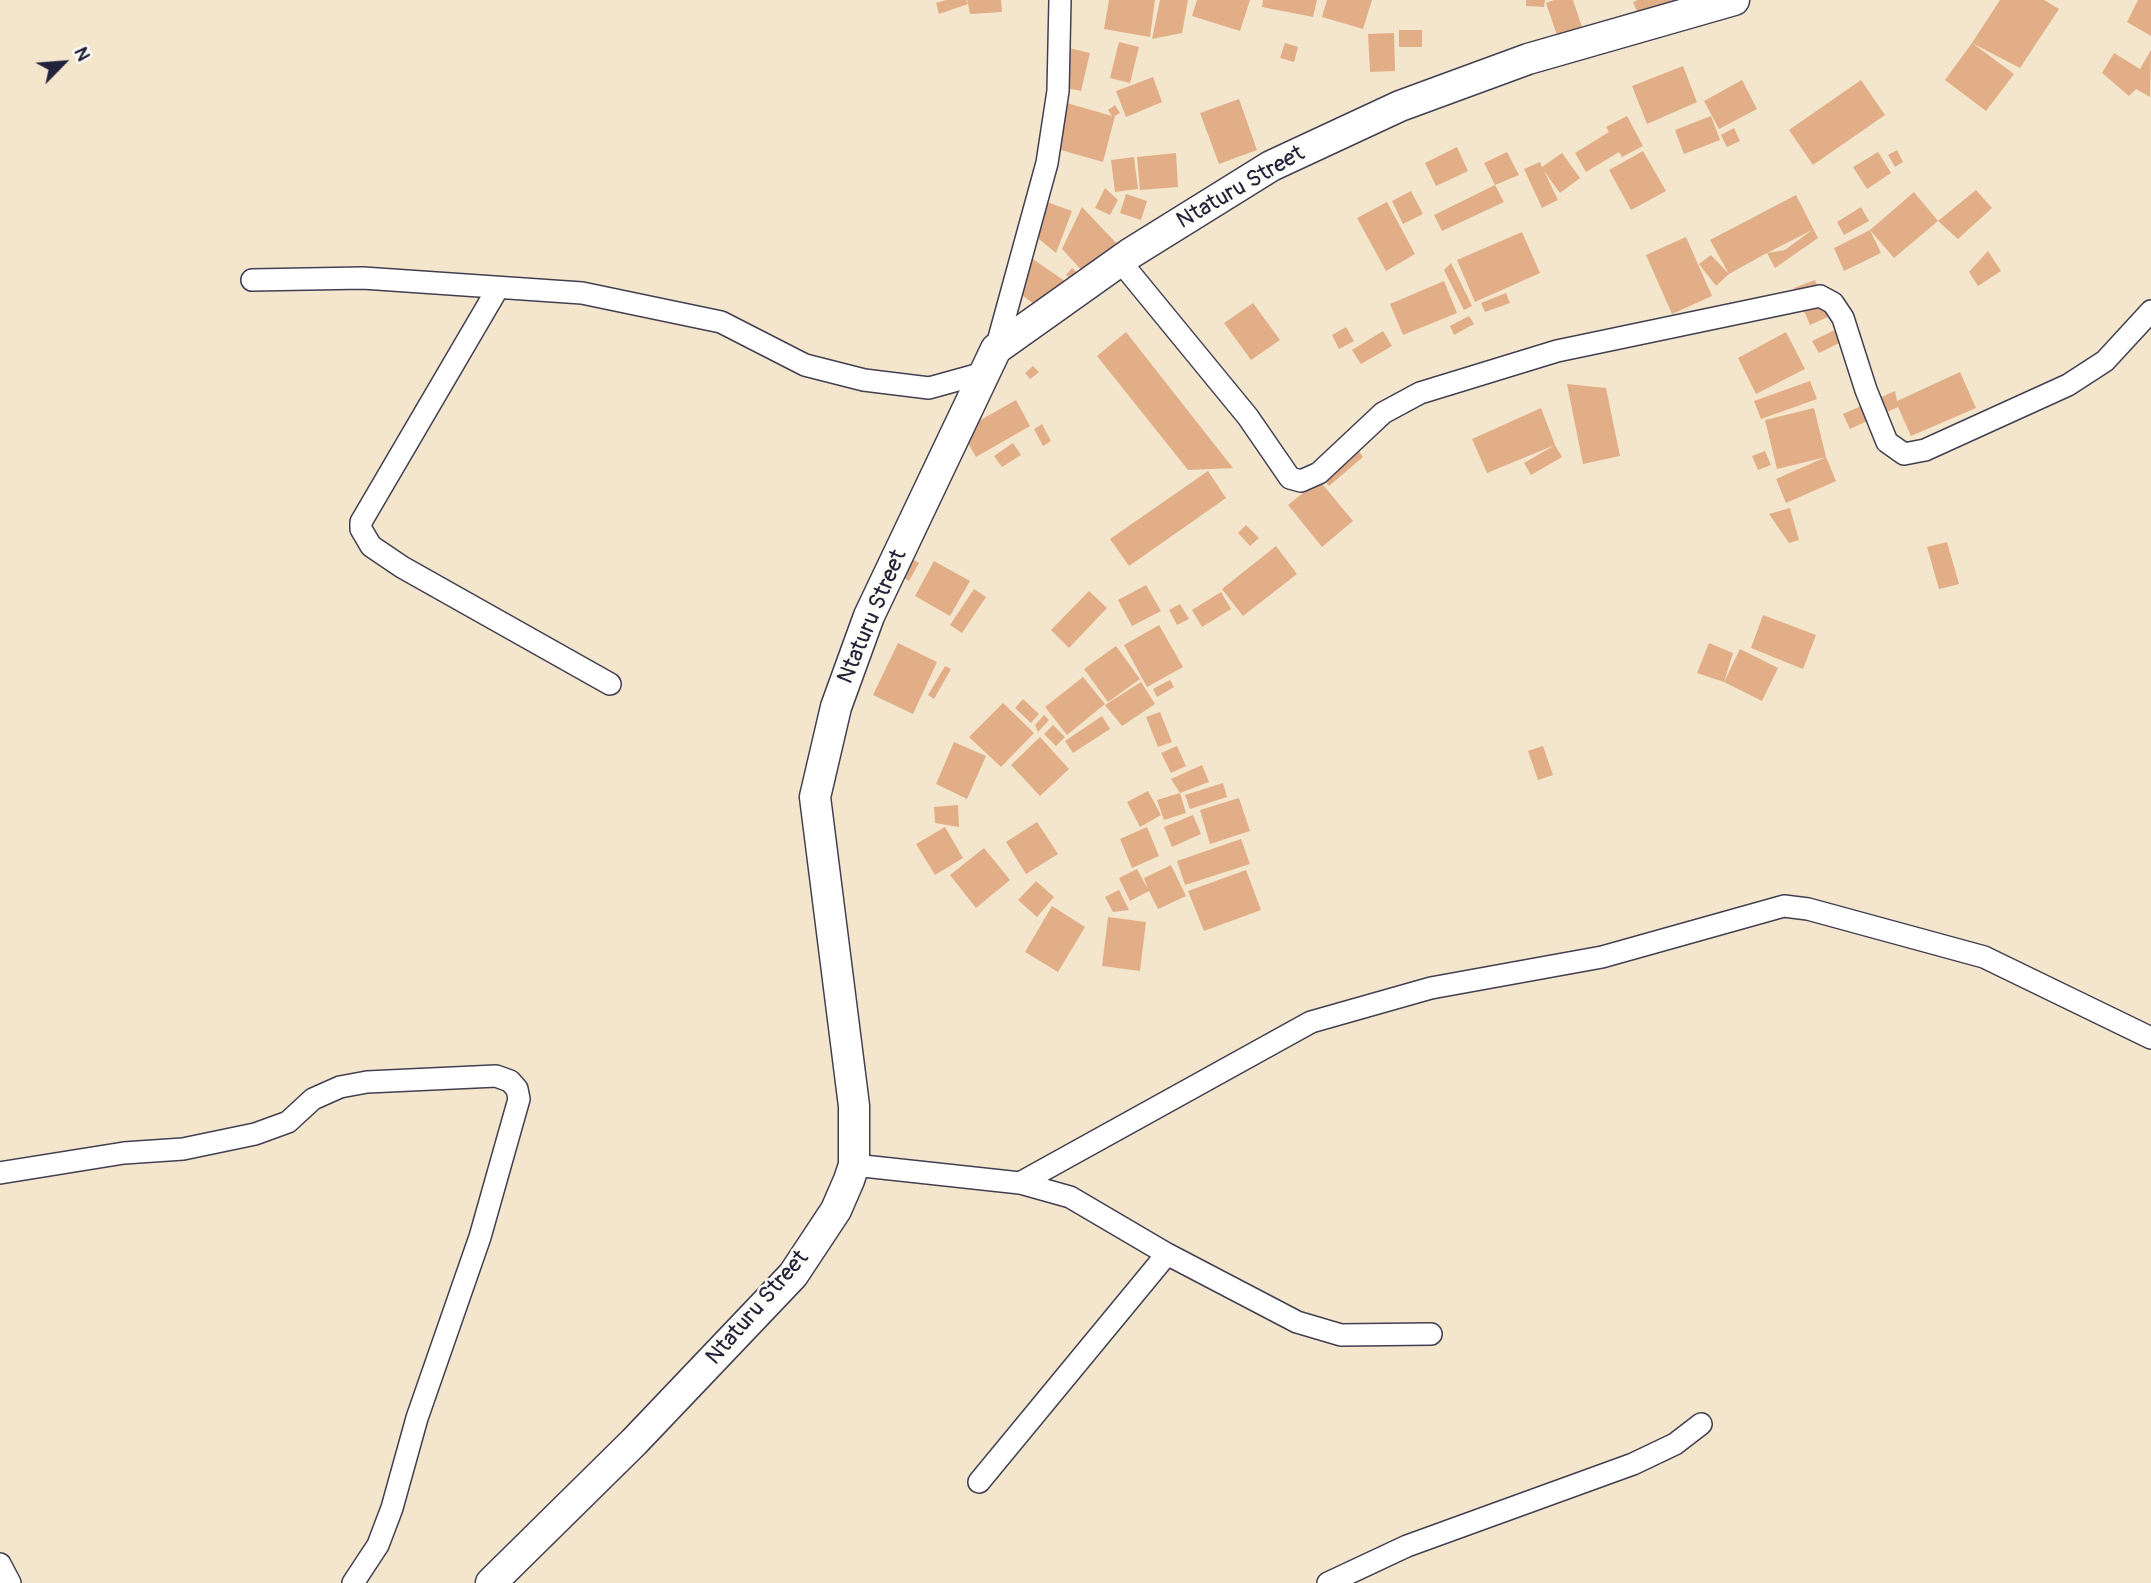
<!DOCTYPE html>
<style>
body{margin:0}
#map{position:relative;width:2151px;height:1583px;overflow:hidden;background:#f4e6cd;font-family:Pangolin,sans-serif}
canvas{display:block}
.north{position:absolute;left:28px;top:28px;width:70px;height:70px;-webkit-text-stroke:5px #fdfcf7;paint-order:stroke;rotate:65deg;font-size:19px;font-weight:700;line-height:28px;text-align:center;color:#22223b}
.north::after{content:'';display:block;margin:auto;width:24px;height:32px;background:#22223b;clip-path:polygon(50% 0,100% 100%,50% 72%,0 100%)}
</style>
<div id="map">
<canvas width="2151" height="1583"></canvas>
<div class="north">N</div>
</div>
<script>
const ctx = document.querySelector('canvas').getContext('2d');
ctx.lineJoin = 'round';
function paint(path, color) { ctx.fillStyle = color; ctx.fill(path, 'evenodd'); }
const shape = rows => new Path2D(rows.map(r => 'M' + r).join(''));
function strokePath(path, color, width, dash) { ctx.strokeStyle = color; ctx.lineWidth = width; ctx.lineCap = dash ? 'butt' : 'round'; ctx.setLineDash(dash || []); ctx.stroke(path); }
function label(font, color, halo, rows, align = 'center') {
  ctx.font = font + ' Pangolin,sans-serif'; ctx.lineWidth = 5; ctx.setLineDash([]); ctx.textBaseline = 'middle'; ctx.strokeStyle = halo; ctx.fillStyle = color; for (const [text, x, y, turn = 0] of rows) {
    ctx.save(); ctx.translate(x, y); ctx.rotate((+turn || 0) * Math.PI / 180); ctx.textAlign = isNaN(turn) ? turn : align; if (halo) ctx.strokeText(text, 0, 0); ctx.fillText(text, 0, 0); ctx.restore();
  }
}
paint(shape([
 [946,0,966,0,968,4,967,0,1001,0,1002,12,970,14,968,4,939,14,936,3],
 [1109,0,1155,0,1150,37,1104,29],
 [1160,0,1188,0,1182,33,1152,39],
 [1197,0,1250,0,1240,31,1192,16],
 [1263,0,1317,0,1313,17,1262,7],
 [1327,0,1372,0,1363,29,1322,17],
 [1526,0,1545,0,1544,7,1526,6],
 [1554,0,1573,0,1584,33,1559,41,1546,3],
 [1638,0,1689,0,1641,21,1633,2],
 [2000,0,2044,0,2059,9,2020,68,1972,43],
 [2138,0,2151,0,2151,36,2127,22],
 [1399,30,1422,30,1422,47,1399,47],
 [1394,33,1395,71,1370,72,1368,34],
 [1119,42,1139,47,1130,83,1110,78],
 [1285,43,1298,47,1294,62,1280,58],
 [1972,43,2014,74,1986,111,1945,80],
 [1069,48,1090,53,1081,91,1061,87],
 [2151,50,2150,97,2136,89,2129,96,2102,73,2114,53,2140,69],
 [1683,66,1697,102,1647,124,1632,86],
 [1153,77,1162,102,1126,117,1116,91],
 [1742,80,1757,109,1719,129,1704,101],
 [1861,80,1885,115,1813,165,1789,130],
 [1053,99,1112,116,1108,110,1115,105,1120,113,1115,116,1103,162,1040,144],
 [1239,99,1257,150,1219,164,1200,113],
 [1627,116,1643,146,1622,157,1619,152,1586,172,1575,153,1609,132,1606,127],
 [1711,116,1720,140,1684,154,1675,130],
 [1734,128,1740,141,1727,147,1721,135],
 [1457,147,1468,171,1436,186,1425,163],
 [1897,150,1903,162,1895,167,1888,155],
 [1643,151,1666,191,1631,210,1609,170],
 [1507,152,1519,175,1495,185,1484,163],
 [1878,152,1891,173,1867,189,1853,167],
 [1176,153,1178,187,1140,190,1137,157],
 [1562,153,1580,178,1560,193,1544,171,1558,200,1542,208,1524,169,1540,162,1542,167],
 [1134,157,1138,189,1115,192,1111,160],
 [1495,185,1504,202,1442,231,1434,215],
 [1105,188,1118,200,1110,215,1095,208],
 [1976,190,1992,208,1958,239,1938,221],
 [1411,191,1423,214,1403,224,1392,201],
 [1914,192,1938,221,1894,258,1870,230],
 [1126,194,1147,201,1141,220,1120,213],
 [1796,195,1818,238,1775,268,1767,253,1785,250,1812,230,1767,253,1763,255,1729,274,1710,240],
 [1047,202,1072,211,1056,253,1034,235],
 [1387,202,1415,254,1386,271,1357,218],
 [1082,207,1119,246,1088,277,1062,249],
 [1861,207,1869,221,1844,235,1837,222],
 [1870,230,1881,253,1844,271,1834,248],
 [1522,232,1540,273,1475,302,1457,260],
 [1686,237,1712,296,1672,314,1646,255],
 [1988,251,2001,271,1978,286,1969,272],
 [1711,255,1729,274,1716,286,1699,264],
 [1030,257,1066,282,1045,312,1019,293],
 [1451,263,1472,306,1464,310,1444,270],
 [1072,268,1083,278,1078,285,1066,275],
 [1815,280,1830,316,1810,325,1794,288],
 [1444,281,1457,313,1403,335,1390,304],
 [1506,293,1510,303,1485,312,1481,303],
 [1253,303,1280,340,1251,360,1224,323],
 [1469,316,1474,324,1454,335,1450,326],
 [1346,327,1354,341,1339,349,1332,335],
 [1839,328,1845,340,1819,353,1812,341],
 [1383,331,1392,346,1361,364,1352,350],
 [1126,332,1233,468,1188,470,1097,356],
 [1786,332,1805,369,1756,394,1738,358],
 [1033,366,1039,372,1030,379,1025,373],
 [1960,372,1976,408,1911,436,1898,407,1850,429,1843,414,1895,391,1897,401],
 [1810,381,1817,399,1761,419,1754,401],
 [1567,384,1606,388,1620,456,1583,464],
 [1016,400,1030,426,976,457,961,431],
 [1541,408,1555,445,1487,473,1472,439],
 [1814,408,1826,457,1777,469,1765,420],
 [1042,424,1051,441,1043,446,1034,429],
 [1013,443,1021,455,1002,467,994,456],
 [1555,445,1562,457,1531,475,1524,463],
 [1356,447,1363,457,1329,486,1321,477],
 [1765,451,1771,465,1758,470,1752,456],
 [1826,457,1836,481,1786,503,1776,479],
 [1208,471,1226,498,1129,566,1110,539],
 [1319,480,1353,521,1322,547,1288,505],
 [1790,508,1799,540,1789,543,1769,514],
 [1246,525,1259,538,1250,546,1238,533],
 [1947,542,1959,584,1939,589,1927,547],
 [1276,546,1297,574,1243,616,1222,589],
 [911,558,919,563,909,581,901,576],
 [934,561,970,581,950,616,915,596],
 [1146,585,1161,611,1132,626,1118,600],
 [974,589,986,597,962,633,950,625],
 [1089,591,1107,608,1069,648,1051,630],
 [1221,592,1231,609,1202,627,1192,610],
 [1180,604,1189,619,1177,625,1169,610],
 [1763,615,1816,635,1803,669,1751,648],
 [1159,625,1183,667,1147,687,1124,645],
 [898,643,937,662,913,714,873,695],
 [1709,643,1733,653,1724,682,1740,649,1778,668,1762,701,1724,682,1697,673],
 [1116,646,1140,679,1108,702,1084,669],
 [945,666,951,669,934,699,928,695],
 [1083,677,1105,704,1067,735,1045,707],
 [1170,680,1174,687,1157,697,1153,689],
 [1141,682,1155,704,1122,726,1105,705],
 [1023,699,1039,714,1031,723,1015,708],
 [1003,703,1034,733,1001,767,969,737],
 [1160,712,1172,742,1158,747,1146,717],
 [1044,715,1049,720,1038,732,1035,725],
 [1102,716,1110,729,1073,753,1065,741],
 [1053,725,1065,737,1056,746,1044,734],
 [1040,737,1069,769,1040,796,1011,765],
 [954,742,986,756,967,799,936,784],
 [1177,746,1186,766,1171,773,1161,753],
 [1543,746,1553,775,1538,780,1528,751],
 [1202,765,1209,782,1180,793,1186,813,1164,820,1157,800,1180,793,1171,779],
 [1223,783,1227,797,1190,809,1185,795],
 [1148,791,1161,815,1140,827,1127,802],
 [1239,798,1250,831,1210,844,1200,810],
 [958,805,959,827,935,823,934,807],
 [1193,815,1201,834,1172,847,1164,827],
 [1037,822,1058,854,1026,874,1006,842],
 [945,827,963,858,935,875,916,844],
 [1147,827,1159,856,1132,868,1120,839],
 [1241,839,1250,864,1185,885,1177,861],
 [984,848,1010,880,976,908,950,875],
 [1171,865,1186,896,1158,909,1149,891,1130,901,1119,878,1137,869,1148,889,1144,878],
 [1246,870,1261,910,1204,931,1188,891],
 [1036,881,1054,897,1037,917,1018,900],
 [1119,890,1129,910,1113,912,1105,897],
 [1052,906,1085,927,1058,972,1025,952],
 [1108,917,1146,922,1140,971,1102,966]
]), '#e2ae88');
const street = shape([
 [1120,261,1248,417,1290,478,1301,481,1319,473,1383,413,1420,393,1557,351,1820,296,1833,303,1843,318,1866,390,1887,442,1904,454,1925,450,2068,385,2105,361,2151,311],
 [252,280,363,278,582,293,721,322,805,365,864,380,929,388,983,373],
 [498,288,361,522,361,529,371,546,402,567,610,684],
 [996,349,1047,163,1058,91,1060,0],
 [854,1165,1020,1183,1070,1197,1167,1254,1297,1322,1341,1335,1431,1334],
 [0,1173,124,1153,183,1149,255,1134,288,1122,313,1099,340,1087,367,1082,496,1076,510,1081,517,1089,519,1099,480,1237,417,1418,392,1508,378,1545,353,1583],
 [1020,1183,1311,1022,1431,988,1602,957,1784,906,1808,909,1984,957,2151,1038],
 [979,1482,1167,1254],
 [0,1564,10,1583],
 [1328,1583,1407,1546,1633,1464,1675,1444,1701,1424]
]);
const secondary = shape([
 [491,1583,634,1442,793,1275,836,1210,849,1180,854,1165,854,1106,815,797,836,707,869,616,996,349,1131,253,1271,166,1400,106,1528,59,1734,0]
]);
strokePath(street, '#423f51', 24);
strokePath(secondary, '#423f51', 33);
strokePath(street, '#fff', 21);
strokePath(secondary, '#fff', 30);
label('23px', '#22223b', '#fdfcf7', [
 ["Ntaturu Street",1241,188,-30],
 ["Ntaturu Street",873,617,-67],
 ["Ntaturu Street",758,1308,-49]
]);
</script>
